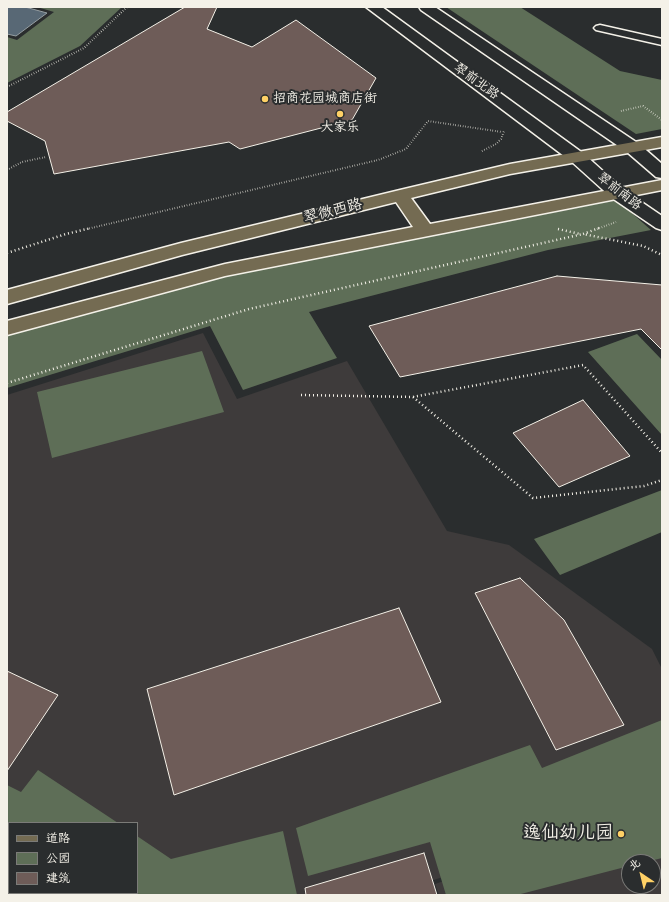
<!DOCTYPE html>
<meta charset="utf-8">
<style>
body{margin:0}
#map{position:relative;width:669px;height:902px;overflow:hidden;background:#2a2d2e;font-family:"Architects Daughter","LXGW WenKai TC",sans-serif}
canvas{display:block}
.frame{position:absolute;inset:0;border:8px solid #f4f1e8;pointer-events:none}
.legend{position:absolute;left:8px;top:822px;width:130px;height:72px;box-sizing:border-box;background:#2a2d2e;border:1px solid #7b7b78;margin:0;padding:5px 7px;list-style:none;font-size:12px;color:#f4f1e8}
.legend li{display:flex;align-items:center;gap:8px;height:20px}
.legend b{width:20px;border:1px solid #7b7b78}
.north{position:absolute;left:621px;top:854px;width:40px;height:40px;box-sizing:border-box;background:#2a2d2e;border:1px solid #7b7b78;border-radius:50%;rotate:325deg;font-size:11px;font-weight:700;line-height:16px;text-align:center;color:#f4f1e8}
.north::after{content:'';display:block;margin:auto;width:14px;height:18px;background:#ffd166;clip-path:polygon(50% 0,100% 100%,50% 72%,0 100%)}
</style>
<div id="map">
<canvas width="669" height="902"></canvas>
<div class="frame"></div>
<ul class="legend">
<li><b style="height:5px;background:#746b52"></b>道路</li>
<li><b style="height:11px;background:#5e6e57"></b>公园</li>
<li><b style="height:11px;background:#6e5c58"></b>建筑</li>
</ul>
<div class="north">北</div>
</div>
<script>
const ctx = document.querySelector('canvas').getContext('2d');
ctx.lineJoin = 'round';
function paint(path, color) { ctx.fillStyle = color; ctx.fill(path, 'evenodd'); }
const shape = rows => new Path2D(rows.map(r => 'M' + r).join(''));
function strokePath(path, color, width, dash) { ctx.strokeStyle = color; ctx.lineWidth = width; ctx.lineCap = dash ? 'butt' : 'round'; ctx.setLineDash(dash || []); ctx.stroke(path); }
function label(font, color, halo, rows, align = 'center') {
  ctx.font = font + ' "Architects Daughter","LXGW WenKai TC",sans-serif'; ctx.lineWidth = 4; ctx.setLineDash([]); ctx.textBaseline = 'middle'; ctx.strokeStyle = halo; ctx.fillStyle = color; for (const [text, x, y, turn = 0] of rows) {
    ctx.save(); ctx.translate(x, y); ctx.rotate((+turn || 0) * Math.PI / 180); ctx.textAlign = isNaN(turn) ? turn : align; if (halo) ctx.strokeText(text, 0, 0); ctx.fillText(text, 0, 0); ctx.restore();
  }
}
paint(shape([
 [203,333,237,399,347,361,447,531,509,545,652,649,662,669,662,802,431,881,435,895,22,895,20,893,137,893,137,823,9,823,9,883,7,882,7,395],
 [662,806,662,895,439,895,435,884],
 [629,862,653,862,653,886,629,886]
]), '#3e3b3b');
paint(shape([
 [37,7,122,7,80,46,7,83,7,37,17,40,54,12],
 [446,7,520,7,620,71,662,80,662,129,636,134],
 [617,200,651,230,548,250,309,312,337,358,243,390,210,326,7,388,7,335,228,276],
 [637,334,662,360,662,435,588,352],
 [202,351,224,412,52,458,37,392],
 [662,490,662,532,560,575,534,539],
 [662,720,662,858,646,862,629,862,629,866,517,895,446,895,430,842,308,876,296,828,530,745,542,768],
 [38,770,118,823,9,823,9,859,7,857,7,785,21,792],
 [283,831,297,895,50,895,48,893,137,893,137,836,171,859]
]), '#5e6e57');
const water = shape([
 [7,7,25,7,47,13,16,36,7,34,7,7]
]);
paint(water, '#586875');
strokePath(water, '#969fa3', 1);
const building = shape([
 [185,7,217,7,207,29,252,47,296,20,376,78,352,120,240,149,229,142,54,174,45,141,7,121,7,112,185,7],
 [557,276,662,285,662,350,641,329,400,377,369,326,557,276],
 [583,400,630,456,559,487,513,433,583,400],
 [520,578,564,620,624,725,556,750,475,593,520,578],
 [399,608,441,702,174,795,147,689,399,608],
 [7,671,58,695,7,771,7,671],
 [424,853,437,895,306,895,305,888,424,853]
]);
paint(building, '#6e5c58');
strokePath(building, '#f4f1e8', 1);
const lane = shape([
 [600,25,662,39,662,45,596,30,594,28,596,26,600,25],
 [7,882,9,883,9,893,20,893,21,895,7,895,7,882]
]);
const secondary = shape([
 [366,7,382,7,584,154,624,190,662,216,662,230,656,228,612,198,572,162,366,7],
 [419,7,435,7,639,144,662,164,662,178,656,177,627,152,421,10,419,7]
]);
const primary = shape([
 [662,137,662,147,510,174,411,198,430,224,662,180,662,190,225,276,7,335,7,321,225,264,413,227,396,202,182,255,7,304,7,290,181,243,400,190,510,164,662,137]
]);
strokePath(lane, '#f4f1e8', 3);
strokePath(secondary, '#f4f1e8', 3);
strokePath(primary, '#f4f1e8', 3);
strokePath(shape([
 [7,87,84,48,127,7],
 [621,111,643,106,662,120],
 [482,151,496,144,501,139,504,131],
 [7,170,22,162,46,157],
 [87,229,378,160,406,149,428,121,502,132],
 [597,229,616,222]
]), '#f4f1e8', 2, [0.5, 2]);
strokePath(shape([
 [599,228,583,234,643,246,662,255],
 [558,229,580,234],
 [7,253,66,234,91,228],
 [7,383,249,309,583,234],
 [301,395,413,397,583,365,662,453],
 [413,397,533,498,644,486,662,480]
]), '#f4f1e8', 2.5, [1, 3]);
paint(lane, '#2a2d2e');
paint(secondary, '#2a2d2e');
paint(primary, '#746b52');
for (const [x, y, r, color] of [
 [265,99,4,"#ffd166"],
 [340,114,4,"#ffd166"],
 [621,834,4,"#ffd166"]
]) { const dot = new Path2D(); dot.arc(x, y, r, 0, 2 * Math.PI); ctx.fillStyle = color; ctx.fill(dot); strokePath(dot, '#2a2d2e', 1.5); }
label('13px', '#f4f1e8', '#2a2d2e', [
 ["翠前北路",476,82,36],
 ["翠前南路",619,192,38]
]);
label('13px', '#f4f1e8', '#2a2d2e', [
 ["招商花园城商店街",273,99],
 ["大家乐",340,128,"center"]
], 'left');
label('15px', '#f4f1e8', '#2a2d2e', [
 ["翠微西路",333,212,-14]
]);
label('18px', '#f4f1e8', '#2a2d2e', [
 ["逸仙幼儿园",613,834]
], 'right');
</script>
